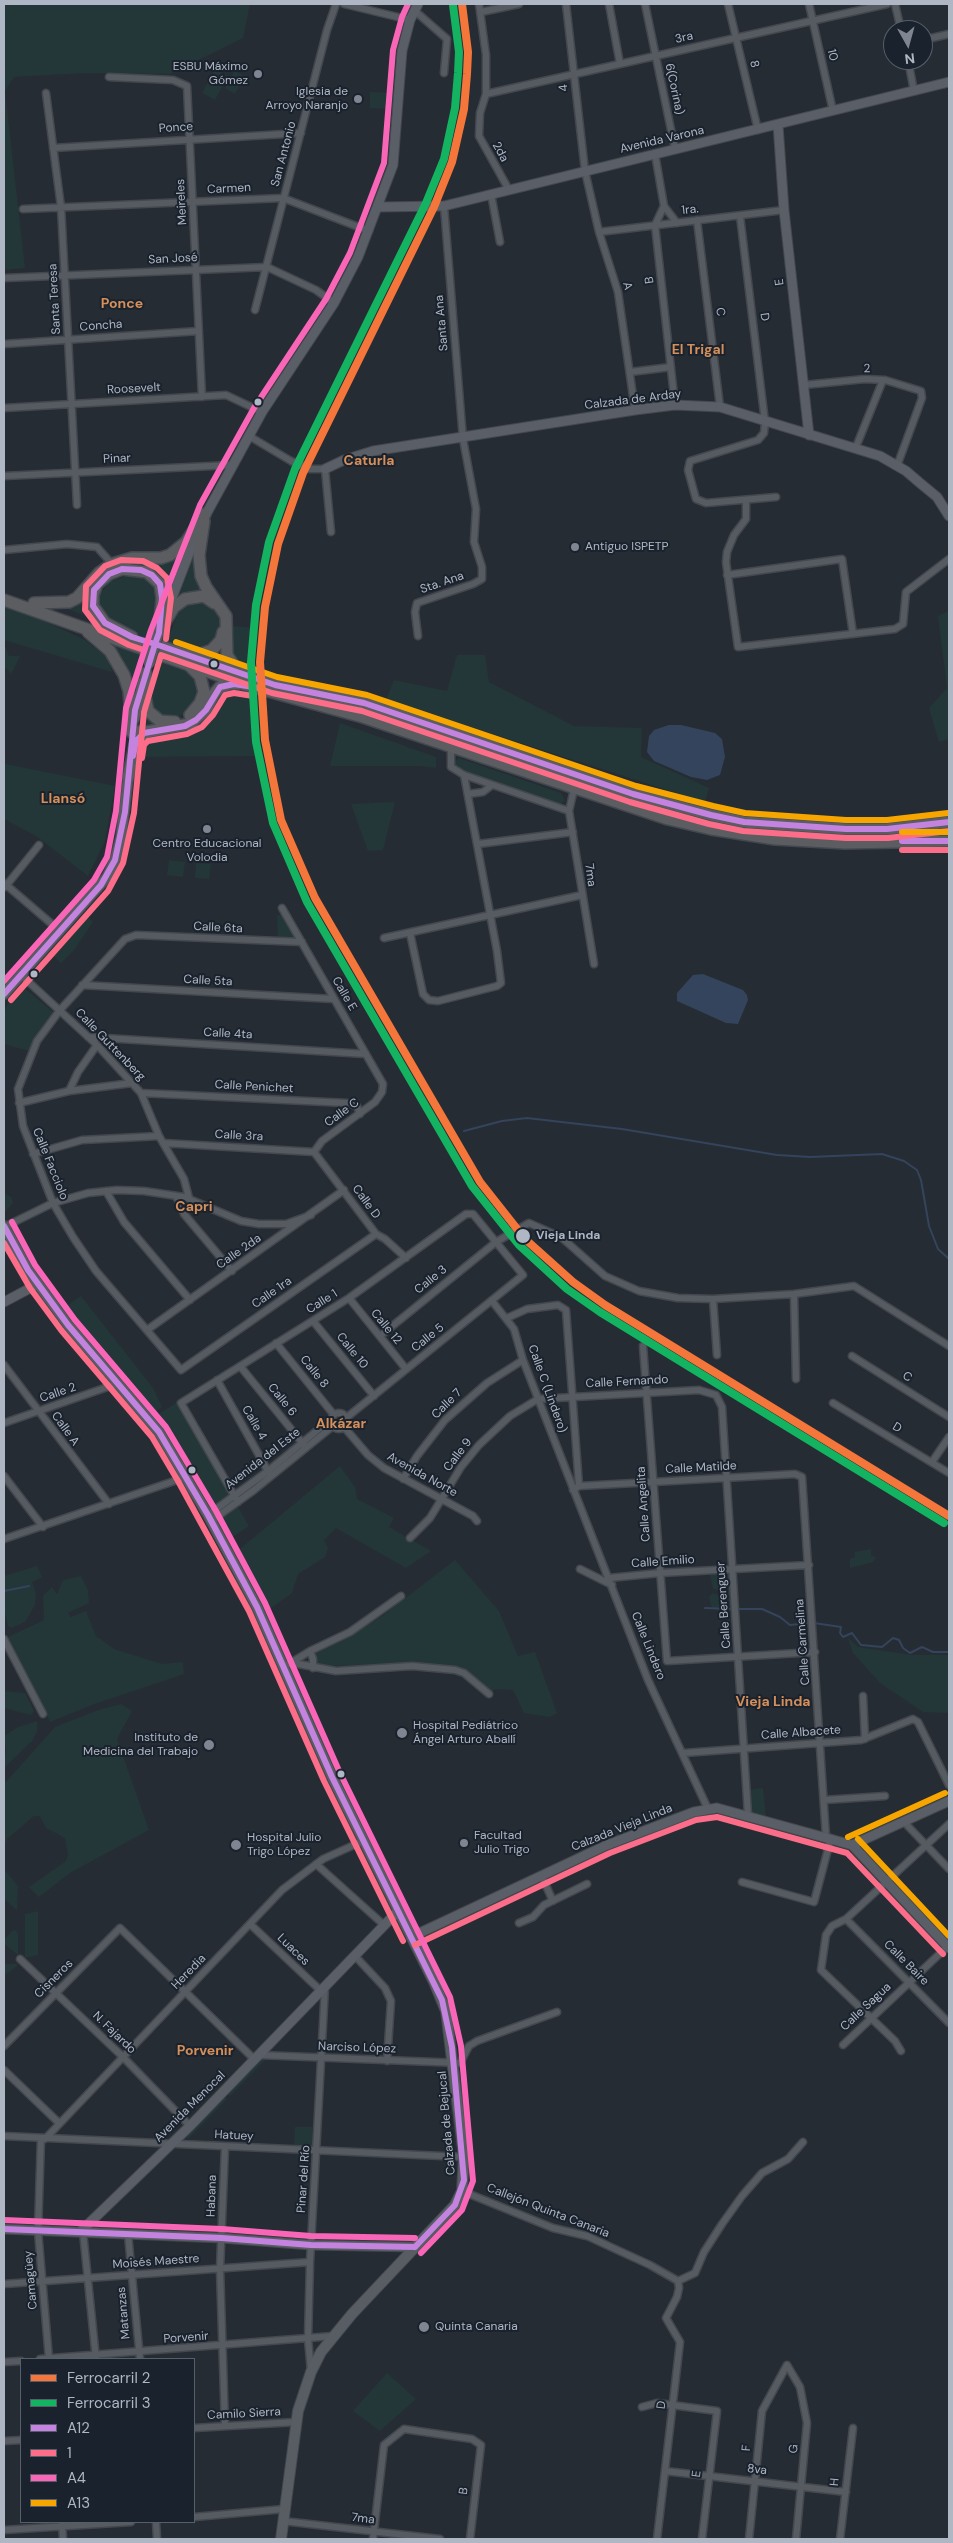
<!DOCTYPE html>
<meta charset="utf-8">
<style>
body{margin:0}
#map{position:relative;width:953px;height:2543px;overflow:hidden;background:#262c33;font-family:"DM Sans",sans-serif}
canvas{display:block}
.frame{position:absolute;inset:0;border:5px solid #afb7c5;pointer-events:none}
.legend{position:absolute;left:20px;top:2358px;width:175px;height:165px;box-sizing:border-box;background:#1a222d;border:1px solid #565e6a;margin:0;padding:6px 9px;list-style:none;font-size:15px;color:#afb7c5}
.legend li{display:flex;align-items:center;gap:10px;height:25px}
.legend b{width:25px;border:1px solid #565e6a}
.north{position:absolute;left:883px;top:20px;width:50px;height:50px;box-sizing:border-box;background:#1a222d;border:1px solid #565e6a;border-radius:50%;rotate:173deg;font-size:14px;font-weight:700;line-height:20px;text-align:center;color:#afb7c5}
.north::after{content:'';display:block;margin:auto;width:18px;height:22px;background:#7f8692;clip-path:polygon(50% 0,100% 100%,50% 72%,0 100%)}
</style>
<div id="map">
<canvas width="953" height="2543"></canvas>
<div class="frame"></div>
<ul class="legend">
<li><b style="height:6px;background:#f5763a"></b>Ferrocarril 2</li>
<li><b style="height:6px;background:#13b361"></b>Ferrocarril 3</li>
<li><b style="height:6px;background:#c483df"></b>A12</li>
<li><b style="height:6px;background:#fb6d88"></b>1</li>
<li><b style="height:6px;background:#fa66b7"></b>A4</li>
<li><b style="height:6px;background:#f7a600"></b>A13</li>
</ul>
<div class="north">N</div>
</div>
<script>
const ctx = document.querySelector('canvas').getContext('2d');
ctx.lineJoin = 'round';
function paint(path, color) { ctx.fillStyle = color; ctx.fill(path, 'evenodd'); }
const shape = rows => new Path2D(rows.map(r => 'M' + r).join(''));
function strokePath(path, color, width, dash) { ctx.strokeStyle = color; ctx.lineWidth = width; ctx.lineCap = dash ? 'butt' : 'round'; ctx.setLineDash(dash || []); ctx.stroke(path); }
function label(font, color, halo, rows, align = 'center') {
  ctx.font = font + ' "DM Sans",sans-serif'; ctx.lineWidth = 4; ctx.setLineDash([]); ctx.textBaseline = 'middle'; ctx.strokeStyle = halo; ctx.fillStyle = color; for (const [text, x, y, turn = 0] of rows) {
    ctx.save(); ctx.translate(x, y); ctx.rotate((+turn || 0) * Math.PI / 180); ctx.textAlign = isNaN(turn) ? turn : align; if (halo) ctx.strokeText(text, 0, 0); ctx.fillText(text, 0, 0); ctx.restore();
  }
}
paint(shape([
 [4,4,250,4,243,38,170,74,85,73,14,77,5,91,25,268,4,270],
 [215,69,228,76,215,100,202,93],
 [234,71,245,76,235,94,225,88],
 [370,92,395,93,394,109,370,108],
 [180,551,166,588,148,569,100,578,97,618,95,619,59,606,107,569],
 [194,555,208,595,178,599],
 [130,575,141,575,153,580,158,587,156,625,151,641,108,623,98,606,100,594,110,581],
 [196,599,210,603,219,615,221,627,218,640,199,651,166,642,182,605],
 [4,606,38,618,85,640,109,659,112,672,4,640],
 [949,611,949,739,939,742,929,708,947,688,938,616],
 [232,626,254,628,253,673,241,666,233,653,231,644],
 [108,642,146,656,134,693],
 [4,644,9,656,20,656,11,674,6,668,4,668],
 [457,655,485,655,489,682,574,726,642,728,641,757,709,788,705,802,386,700,394,680,447,691],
 [163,661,188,670,196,676,202,691,188,712,173,719,163,719,150,706,150,693,156,664],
 [236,689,254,693,255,756,139,757,140,744,147,737,180,731,221,692],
 [290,692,353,707,564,776,727,822,949,826,949,832,893,837,845,838,727,827,607,796],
 [143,705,148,719,158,726,138,728],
 [340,723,436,757,436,768,421,766,330,766],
 [459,758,561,793,565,800,560,805,459,770,454,762],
 [4,761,5,764,115,786,105,841,88,876,36,836,4,819],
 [395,802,383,850,368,851,351,804],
 [169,860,185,862,183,877,167,875],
 [196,863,211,864,209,879,195,878],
 [283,913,296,938,297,940,278,940,277,916],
 [86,915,93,922,74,950,61,963,51,954],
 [22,986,53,1012,38,1032,29,1051,4,1044,4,1012,10,1000],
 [4,1193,11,1197,13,1203,4,1213],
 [81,1296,153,1388,162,1407,153,1414,66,1306],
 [176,1403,249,1526,228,1540,154,1417],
 [340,1466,355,1487,357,1499,394,1518,389,1527,431,1551,406,1568,336,1528,324,1540,328,1548,325,1557,298,1574,292,1593,270,1609,262,1607,235,1553],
 [871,1549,871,1556,876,1557,873,1562,850,1568,850,1559,855,1557,855,1552],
 [455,1560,499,1611,518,1656,535,1652,557,1713,549,1717,524,1713,513,1690,495,1689,489,1694,464,1670,452,1665,319,1666,314,1654,345,1639,382,1616],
 [37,1566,42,1577,32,1582,36,1593,35,1605,25,1622,11,1628,8,1626,4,1609,4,1576],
 [726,1573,730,1575,731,1597,713,1588,710,1575],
 [81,1576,88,1590,89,1603,68,1613,71,1617,86,1611,96,1636,114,1649,162,1664,183,1662,184,1674,97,1703,50,1722,8,1637,44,1620,43,1596,52,1587,57,1594,63,1580],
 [713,1593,732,1601,733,1608,712,1608,709,1597],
 [848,1638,858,1647,912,1655,949,1655,949,1713,923,1712,880,1683,853,1653],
 [4,1691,25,1693,34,1711,31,1715,4,1708],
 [121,1704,132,1711,117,1739,149,1830,70,1873,39,1897,29,1887,66,1861,68,1854,65,1838,46,1828,40,1816,34,1816,7,1839,4,1845,4,1784,55,1727,101,1709],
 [37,1721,37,1731,32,1741,4,1768,6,1750,4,1736,18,1727],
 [763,1788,766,1818,751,1815,749,1790],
 [4,1869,18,1886,17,1910,4,1899],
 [38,1911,38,1955,25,1958,25,1914],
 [16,1930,18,1935,18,1955,4,1944,4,1940,12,1931],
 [4,1964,17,1964,17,1966,4,1976],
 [262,2057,264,2057,264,2061,230,2096,227,2093],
 [224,2096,227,2099,188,2139,185,2136],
 [295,2127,312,2127,312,2146,294,2145],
 [387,2373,416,2399,380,2431,353,2411]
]), '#233638');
paint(shape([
 [669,725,681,725,715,733,722,739,725,757,720,775,707,780,691,777,654,761,647,752,649,736,654,730],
 [703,974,743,990,747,995,748,1000,738,1024,726,1023,677,1001,677,993,693,975]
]), '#33445c');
strokePath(shape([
 [464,1131,502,1121,527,1118,622,1129,777,1155,810,1157,882,1154,904,1161,917,1170,921,1180,929,1226,938,1249,949,1259],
 [4,1591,29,1586],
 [705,1608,732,1609],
 [737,1609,762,1609,780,1617,790,1625,810,1623],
 [814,1623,841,1627,840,1633,843,1637,852,1633,861,1645,882,1647,893,1638,899,1640,903,1648,910,1653,922,1647,933,1652,949,1652]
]), '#33445c', 2);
const street = shape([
 [344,4,410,20],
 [479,4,486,55,486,94,480,113,479,136,509,190],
 [566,4,585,171,599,232,618,292,635,410],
 [609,4,620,64],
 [645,4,675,149],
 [728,4,758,130],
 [809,4,833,111],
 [895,4,901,30],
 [415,11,447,39,444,73],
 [481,12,519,4],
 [923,40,949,34],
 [908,60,914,91],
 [109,77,173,80,187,86,202,397],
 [46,93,61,207,77,505],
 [486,94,887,4],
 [53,148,301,133],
 [655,154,664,206,655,225,675,405],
 [491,194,500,242],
 [664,206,677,223],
 [23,209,283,198,369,231],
 [740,216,765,422,764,433,758,440,690,461,688,470,696,499,706,503,776,497],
 [697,220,720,407],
 [599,232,784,210],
 [4,278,267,267,316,290,334,303],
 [255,310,327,30,336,4],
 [4,344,199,331],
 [630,372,671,367],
 [804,385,865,379,885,380,921,391,922,398,897,466],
 [4,408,226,395,262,412],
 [249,436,291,461,310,469,325,469,331,532],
 [856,447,883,380],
 [4,476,232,465],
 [746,500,746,519,734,535,727,552,726,562,738,647,895,629,903,624,906,592,949,559],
 [4,550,67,544,97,547,112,564],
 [727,575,842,559,853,634],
 [418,636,415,612,417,603,473,584,482,579,482,567,474,542,476,509,463,439,444,206],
 [451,748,451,767,464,775,569,811],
 [574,789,569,811,594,964],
 [468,794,483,792,492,785],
 [478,844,573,832],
 [4,883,60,931],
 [5,887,39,845],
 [282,908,383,1084,382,1092,375,1102,322,1141,314,1152],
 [410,933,423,994,429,1000,438,1001,497,986,501,983,497,951,464,775],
 [384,938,582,895],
 [302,942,136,935,125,939,60,1010,37,1041,18,1089,23,1126,53,1203,73,1237,96,1271,181,1370,376,1234],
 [20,974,97,1045,141,1093,159,1136,184,1179,189,1198],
 [82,985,334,999],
 [88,1037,366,1054],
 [69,1091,78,1072,97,1045],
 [141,1093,347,1103,357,1106,360,1114],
 [19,1103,69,1091,132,1083],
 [163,1143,314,1152],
 [314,1152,376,1234,385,1239,406,1258],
 [33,1154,82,1140,159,1136],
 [106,1191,124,1222,190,1300],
 [176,1196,184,1214,232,1271],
 [4,1227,53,1203,88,1193,117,1190,144,1191,184,1197,241,1221,259,1224,286,1224,311,1215],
 [794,1294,796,1379],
 [349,1298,406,1369],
 [713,1299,717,1355],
 [492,1301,514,1329,523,1360,648,1680,708,1809],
 [507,1318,527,1309,558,1305,566,1310,579,1486],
 [313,1321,374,1396],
 [147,1330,344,1190],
 [380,1336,496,1242,529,1223,561,1237,605,1276,639,1291,678,1298,713,1299,794,1294,854,1286,949,1346],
 [276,1343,334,1415],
 [643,1346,667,1661,815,1652],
 [852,1356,949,1417],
 [4,1365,109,1504],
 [240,1366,304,1445],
 [217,1380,269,1473],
 [833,1403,949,1473],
 '331 1421a8 8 0 1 1 16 0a8 8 0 1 1-16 0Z',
 [4,1423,119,1383],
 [344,1427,368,1455,384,1468,473,1516,477,1521],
 [932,1462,949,1437],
 [4,1476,43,1527],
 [403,1479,417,1456,445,1420,487,1383,523,1360],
 [573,1490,579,1486,653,1482,795,1474,802,1477,826,1837],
 [238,1502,181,1403,349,1298,466,1214,473,1214,523,1275,346,1418],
 [208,1515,268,1471,331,1419],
 [211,1521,254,1490,333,1426],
 [410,1538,430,1518,461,1467,479,1445,510,1416,538,1399,699,1390,716,1395,722,1407,748,1815],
 [4,1539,186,1477],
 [580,1569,612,1585],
 [609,1578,660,1573,809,1565],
 [4,1639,43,1714],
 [310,1651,313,1659,313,1668],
 [293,1663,336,1671,412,1666,455,1670,464,1673,489,1694],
 [284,1667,310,1651,350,1632,401,1596],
 [863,1696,865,1739],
 [684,1753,861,1740,913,1719,918,1722,949,1785],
 [824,1800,885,1796],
 [903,1821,949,1869],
 [316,1864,384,1925],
 [541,1875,553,1901],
 [742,1882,814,1902,831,1838],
 [846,1919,949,2023],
 [519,1923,533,1917,544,1905,587,1884],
 [250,1924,321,1991],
 [355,1956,385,1988,391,2001,387,2061],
 [20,1959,123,2057,190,2126],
 [843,2045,949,1945],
 [4,2046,120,1928,254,2059],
 [901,2051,895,2041,821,1970,826,1935,832,1926,846,1919,949,1824],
 [259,2055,460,2063,469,2046,477,2041,557,2012],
 [4,2070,59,2123],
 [4,2136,464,2157],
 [41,2138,38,2231,49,2359],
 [45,2139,282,1890,323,1859,363,1841],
 [462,2191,553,2228,587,2236,650,2265,678,2281],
 [83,2232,96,2359],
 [128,2234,140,2359],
 [678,2281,695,2273,704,2252,722,2224,742,2196,762,2173,788,2159,803,2142],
 [4,2284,310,2262],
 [40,2359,333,2336],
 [4,2362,21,2361],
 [311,2371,308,2339,310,2262,325,1987],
 [642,2407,657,2403,717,2411,702,2539],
 [225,2426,220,2269,225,2147],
 [194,2428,296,2422],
 [4,2441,21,2440],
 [665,2471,846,2492],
 [194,2517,284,2509],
 [283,2521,440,2539],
 [62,2522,63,2539],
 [156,2522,157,2539],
 [4,2530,131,2522],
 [373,2539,384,2445,404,2429,472,2439,481,2445,470,2539],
 [657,2539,680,2342,666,2318,677,2297,679,2288,678,2281],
 [749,2539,762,2411,787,2365,800,2387,807,2423,796,2539],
 [840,2539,853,2428]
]);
const secondary = shape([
 [778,125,784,210,809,435],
 [379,207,444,206,949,82],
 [325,469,344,460,373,451,635,410,675,405,720,407,880,456,906,471,920,483,937,497,949,516],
 [204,518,262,412,334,303,358,257,393,165,402,51,410,20,418,4],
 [165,616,198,530],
 [4,1302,38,1284],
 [852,1845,949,1801],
 [411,1937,607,1845,694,1812,717,1808,852,1845,949,1948],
 [4,2229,222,2238,311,2245,415,2247],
 [80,2232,190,2126,398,1911]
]);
const primary = shape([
 [134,719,143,682],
 [4,994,107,877,115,860,121,837,129,770],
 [4,1226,28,1270,68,1325,159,1432,208,1515,257,1607,332,1777,434,1982,446,2011,464,2157,462,2191,455,2205,352,2314,321,2352,311,2372,298,2411,281,2539]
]);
const highway = shape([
 [204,521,199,555,201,576,206,587,226,616,227,655,234,666,241,671],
 [4,600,246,685,363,717,668,819,711,829,775,839,845,843,949,841],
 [34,603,69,602,77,598,99,573,112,564,132,558,161,558,170,555,186,542,205,514],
 [161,629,174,607,185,599,204,596,214,603],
 [88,632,110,651,124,675,129,691,132,732,147,732,190,724,206,710,214,694,220,687,230,684,239,684],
 [132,637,105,623,93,606,93,595,97,584,109,574,122,569,147,572,160,584,162,598,159,633],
 [154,644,275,685,364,703,633,794,711,815,744,822,846,829,887,829,949,822],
 [191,653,201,654,212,650,221,640,223,632],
 [146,673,145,696,148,711,160,721,175,722],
 [190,715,200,703,204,692,200,676,190,666],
 [128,778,136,741,147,732]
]);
strokePath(street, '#44484e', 9);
strokePath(secondary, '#44484e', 11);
strokePath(primary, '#43484f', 12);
strokePath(highway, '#43474f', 14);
strokePath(street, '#565a61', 6);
strokePath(secondary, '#5a5e66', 9);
strokePath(primary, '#585d63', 10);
strokePath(highway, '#5b5d61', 11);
const primaryBridge = shape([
 [149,664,158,634]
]);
strokePath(primaryBridge, '#43484f', 12, []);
strokePath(primaryBridge, '#585d63', 10);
strokePath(shape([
 [122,569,141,570,152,575,160,584,162,598,159,633,155,644,132,637,105,623,93,606,94,590,109,574,122,569],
 [155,644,275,685,364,703,633,794,711,815,744,822,846,829,887,829,949,822],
 [133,756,136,741,144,733,185,726,196,720,206,710,220,687,234,684,254,687],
 [902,841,949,841],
 [4,994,101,885,115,860,125,812,135,710,155,644],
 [4,1226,28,1270,68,1325,159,1432,208,1515,257,1607,332,1777,442,2000,452,2047,464,2180,455,2205,415,2247],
 [4,2229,222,2238,311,2245,415,2247]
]), '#c483df', 6);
strokePath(shape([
 [144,650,129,645,100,630,85,610,86,586,105,566,121,560,143,561,157,568,167,578,171,598,166,639],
 [142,758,144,745,148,741,187,734,202,727,213,715,225,695,234,693,253,696],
 [902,850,949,850],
 [11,1000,108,891,123,863,134,813,144,712,161,655,272,693,362,711,630,802,709,824,743,831,846,838,888,838,949,831],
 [4,1243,30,1288,61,1330,152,1437,178,1481,249,1611,324,1781,403,1941],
 [415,1945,610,1853,696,1820,717,1817,847,1853,943,1954]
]), '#fb6d88', 6);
strokePath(shape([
 [4,981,94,880,107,857,116,811,126,708,151,630,200,505,254,408,326,299,350,253,384,163,393,50,402,17,408,4],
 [12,1222,35,1265,75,1320,166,1427,216,1511,265,1603,340,1773,450,1997,461,2046,473,2181,462,2210,421,2253],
 [4,2220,222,2229,311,2236,415,2238]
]), '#fa66b7', 6);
strokePath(shape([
 [176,642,277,677,367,695,636,786,713,806,745,813,846,820,887,820,948,813],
 [902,832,949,832],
 [848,1837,945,1793],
 [858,1839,949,1936]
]), '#f7a600', 6);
strokePath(shape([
 [462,4,468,52,467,74,464,109,452,162,434,207,303,473,278,544,265,607,260,662,265,740,281,820,315,898,480,1182,525,1239,573,1282,605,1305,949,1516]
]), '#f5763a', 8);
strokePath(shape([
 [453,5,459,52,458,73,455,108,444,159,426,203,295,469,269,542,256,605,251,662,256,742,273,823,307,902,472,1186,519,1245,567,1289,600,1312,944,1523]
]), '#13b361', 8);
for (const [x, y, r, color] of [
 [258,74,5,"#7f8692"],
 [358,99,5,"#7f8692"],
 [258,402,4.5,"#afb7c5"],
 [575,547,5,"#7f8692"],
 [214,664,4.5,"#afb7c5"],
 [207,829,5,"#7f8692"],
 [34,974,4.5,"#afb7c5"],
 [523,1236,8,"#afb7c5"],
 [192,1470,4.5,"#afb7c5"],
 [402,1733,6,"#7f8692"],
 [209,1745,6,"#7f8692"],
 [341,1774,4.5,"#afb7c5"],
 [464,1843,5,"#7f8692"],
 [236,1845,6,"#7f8692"],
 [424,2327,6,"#7f8692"]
]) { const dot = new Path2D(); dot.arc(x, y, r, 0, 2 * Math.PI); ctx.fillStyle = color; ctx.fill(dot); strokePath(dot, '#1a222d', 2); }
label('12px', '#afb7c5', '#1a222d', [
 ["3ra",684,38,-13],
 ["10",832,55,77],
 ["8",754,64,77],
 ["4",564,88,-96],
 ["6(Corina)",674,89,78],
 ["Ponce",176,128,-4],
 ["Avenida Varona",662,140,-13],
 ["2da",500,152,61],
 ["San Antonio",284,154,-75],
 ["Carmen",229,189,-3],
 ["Meireles",182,202,-93],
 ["1ra.",690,210,-6],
 ["San José",173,259,-3],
 ["B",650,280,-97],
 ["E",780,282,-97],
 ["A",627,286,75],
 ["Santa Teresa",55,299,-93],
 ["C",720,312,83],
 ["D",764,317,83],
 ["Santa Ana",442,323,-95],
 ["Concha",101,326,-4],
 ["2",867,369,-1],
 ["Roosevelt",134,389,-3],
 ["Calzada de Arday",633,400,-7],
 ["Pinar",117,459,-3],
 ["Sta. Ana",442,583,-19],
 ["7ma",590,875,82],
 ["Calle 6ta",218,928,3],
 ["Calle 5ta",208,981,3],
 ["Calle E",344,994,60],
 ["Calle 4ta",228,1034,3],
 ["Calle Guttenberg",110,1045,46],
 ["Calle Penichet",254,1087,3],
 ["Calle C",342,1113,-36],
 ["Calle 3ra",239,1136,3],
 ["Calle Facciolo",50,1164,68],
 ["Calle D",366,1202,54],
 ["Calle 2da",239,1252,-35],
 ["Calle 3",431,1280,-39],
 ["Calle 1ra",272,1293,-35],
 ["Calle 1",322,1302,-32],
 ["Calle 12",386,1327,51],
 ["Calle 5",428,1338,-39],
 ["Calle 10",352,1351,51],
 ["Calle 8",314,1372,51],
 ["C",907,1377,32],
 ["Calle Fernando",627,1382,-3],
 ["Calle C (Lindero)",547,1389,70],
 ["Calle 2",58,1393,-19],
 ["Calle 6",282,1400,51],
 ["Calle 7",447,1404,-45],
 ["Calle 4",254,1423,60],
 ["D",897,1428,31],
 ["Calle A",65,1429,54],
 ["Calle 9",458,1455,-53],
 ["Avenida del Este",263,1459,-38],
 ["Calle Matilde",701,1468,-3],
 ["Avenida Norte",422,1475,29],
 ["Calle Angelita",644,1504,-94],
 ["Calle Emilio",663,1562,-4],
 ["Calle Berenguer",724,1605,-94],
 ["Calle Carmelina",803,1642,-94],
 ["Calle Lindero",648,1646,68],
 ["Calle Albacete",801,1733,-4],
 ["Calzada Vieja Linda",622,1828,-22],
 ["Luaces",293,1950,44],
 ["Calle Baire",906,1963,45],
 ["Heredia",189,1972,-46],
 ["Cisneros",54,1979,-45],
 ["Calle Sagua",866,2007,-43],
 ["N. Fajardo",114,2033,44],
 ["Narciso López",357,2048,2],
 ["Avenida Menocal",190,2107,-45],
 ["Calzada de Bejucal",447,2123,-95],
 ["Hatuey",234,2136,3],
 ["Pinar del Río",304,2179,-86],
 ["Habana",212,2196,-88],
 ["Callejón Quinta Canaria",548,2211,21],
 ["Moisés Maestre",156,2262,-4],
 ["Camagüey",31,2280,-95],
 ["Matanzas",124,2313,-95],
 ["Porvenir",186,2338,-4],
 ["D",662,2405,-83],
 ["Camilo Sierra",244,2414,-3],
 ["F",747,2448,-85],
 ["G",794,2449,-84],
 ["8va",757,2470,6],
 ["E",697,2474,-83],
 ["H",835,2482,-84],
 ["B",464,2491,-83],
 ["7ma",363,2519,7]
]);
label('12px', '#afb7c5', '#1a222d', [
 ["ESBU Máximo",248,67,"right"],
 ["Gómez",248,81,"right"],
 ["Iglesia de",348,92,"right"],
 ["Arroyo Naranjo",348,106,"right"],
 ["Antiguo ISPETP",585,547],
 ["Centro Educacional",207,844,"center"],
 ["Volodia",207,858,"center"],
 ["Hospital Pediátrico",413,1726],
 ["Ángel Arturo Aballí",413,1740],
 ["Instituto de",198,1738,"right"],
 ["Medicina del Trabajo",198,1752,"right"],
 ["Facultad",474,1836],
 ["Julio Trigo",474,1850],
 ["Hospital Julio",247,1838],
 ["Trigo López",247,1852],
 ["Quinta Canaria",435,2327]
], 'left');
label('bold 12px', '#afb7c5', '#1a222d', [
 ["Vieja Linda",536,1236]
], 'left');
label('bold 14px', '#d48f5b', '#1a222d', [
 ["Ponce",122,304],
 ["El Trigal",698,350],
 ["Caturla",369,461],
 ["Llansó",63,799],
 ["Capri",194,1207],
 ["Alkázar",341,1424],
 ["Vieja Linda",773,1702],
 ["Porvenir",205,2051]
]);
</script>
